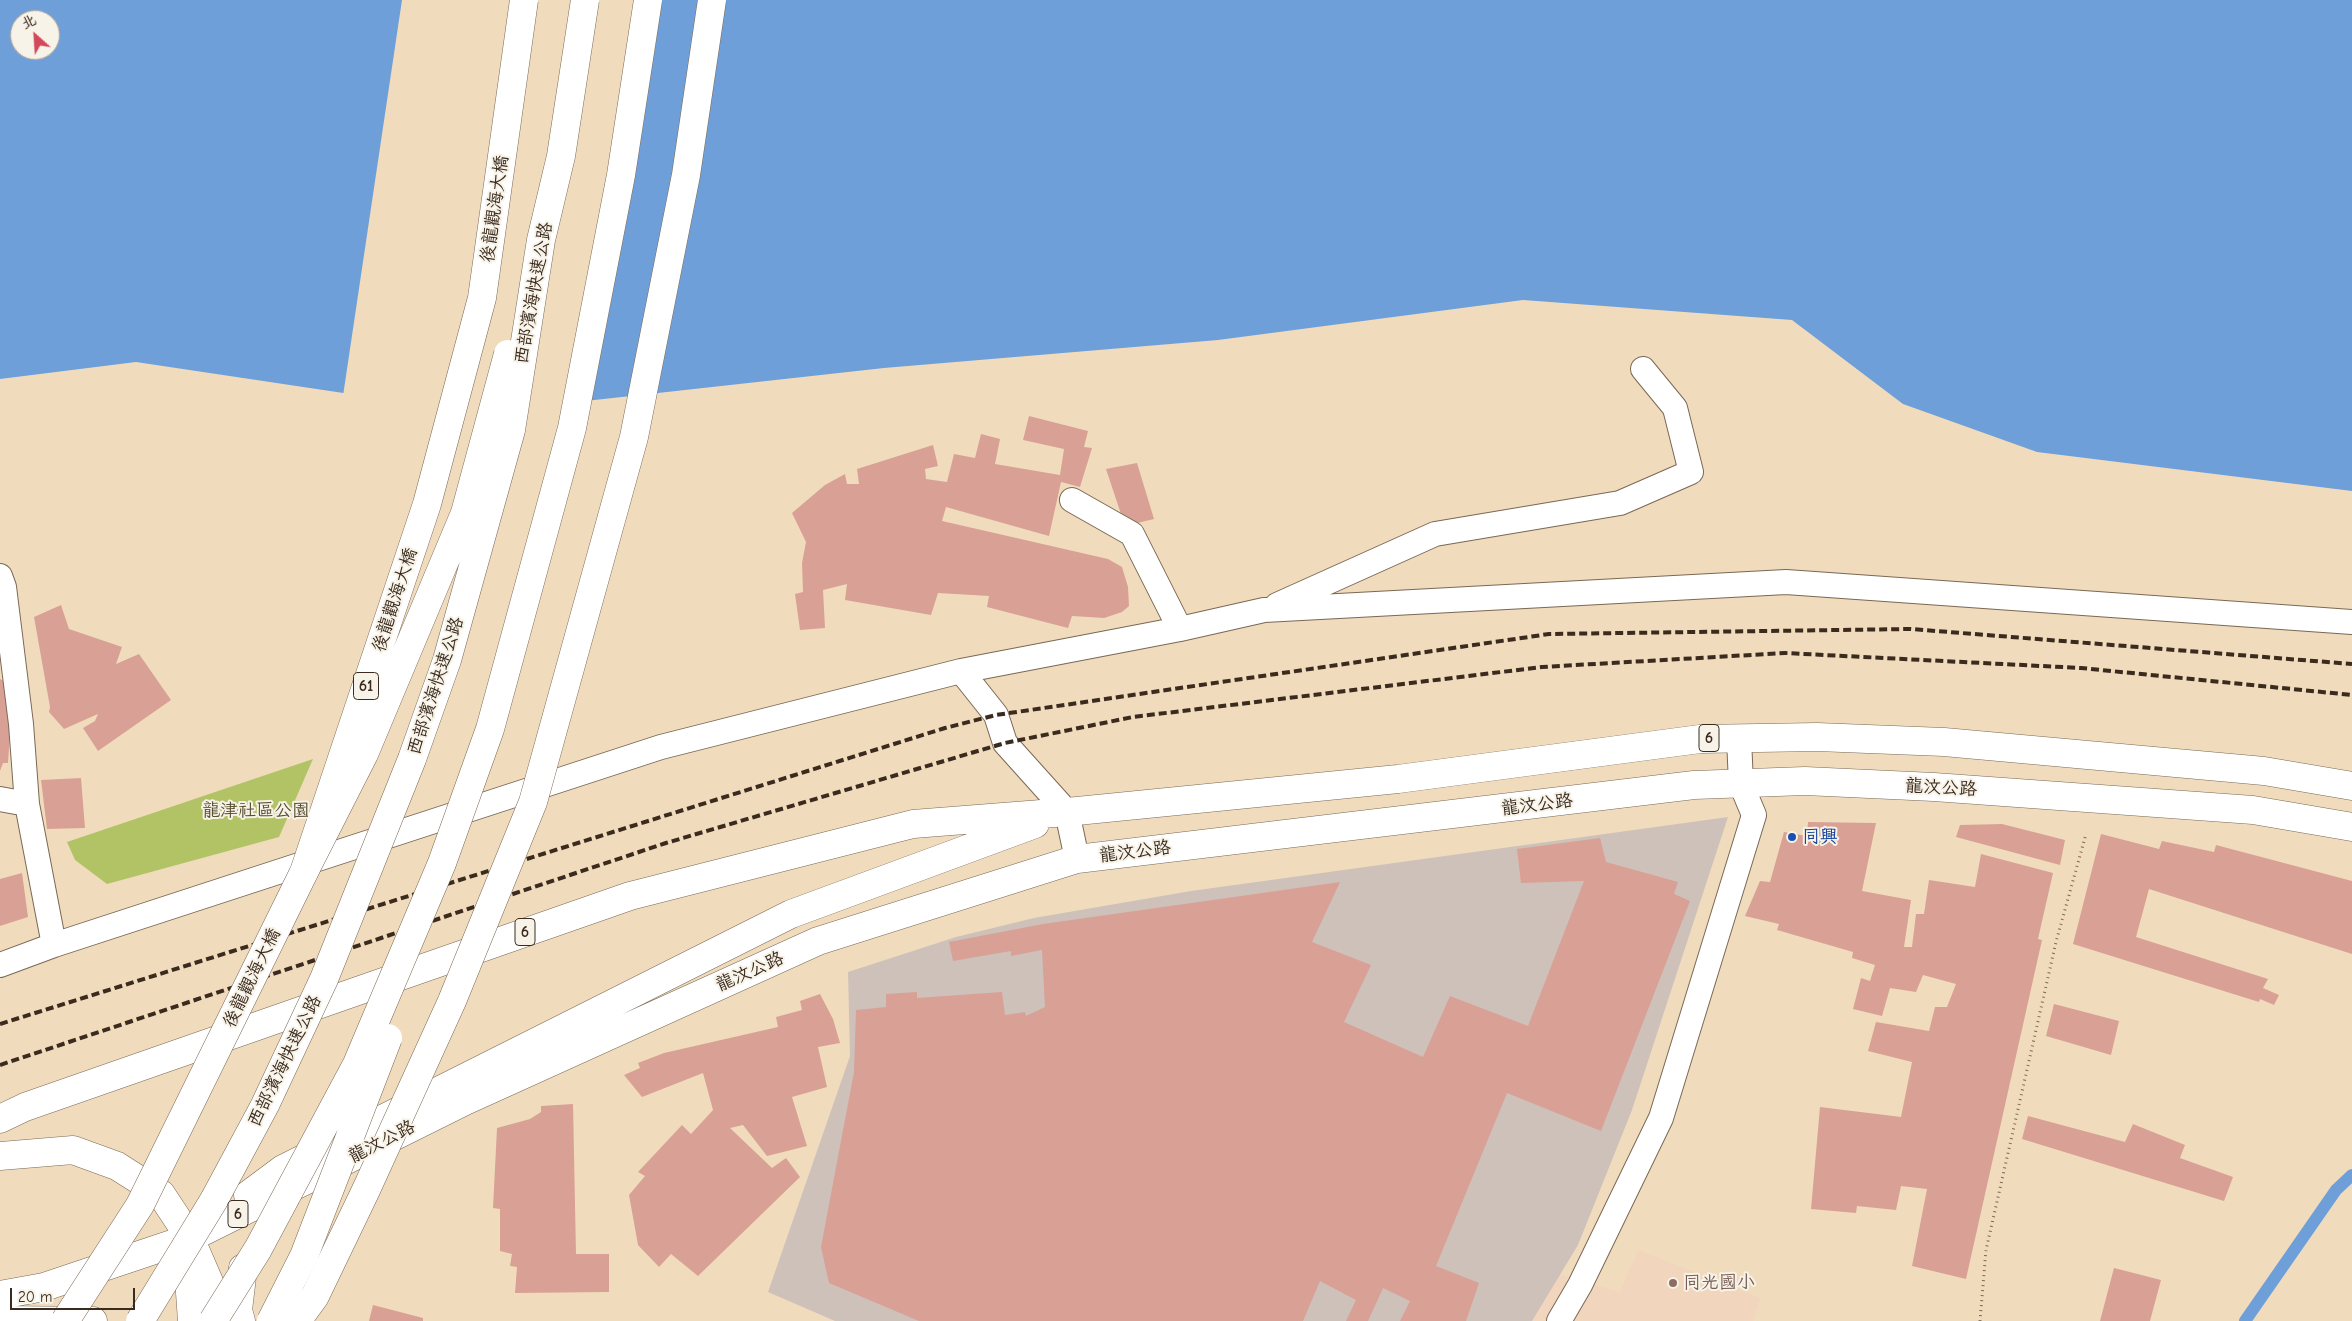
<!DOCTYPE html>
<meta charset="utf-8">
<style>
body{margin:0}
#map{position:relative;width:2352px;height:1321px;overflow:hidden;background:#f0dcbc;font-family:"Comic Neue","LXGW WenKai TC",sans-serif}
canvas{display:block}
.north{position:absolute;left:10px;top:10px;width:50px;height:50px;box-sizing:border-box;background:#f7f3e8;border:1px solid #aca397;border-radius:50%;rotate:334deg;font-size:14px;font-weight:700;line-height:20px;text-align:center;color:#3b2a1e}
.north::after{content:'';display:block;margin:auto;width:18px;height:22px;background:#d1495b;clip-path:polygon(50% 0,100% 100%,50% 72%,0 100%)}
.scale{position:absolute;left:10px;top:1288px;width:125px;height:22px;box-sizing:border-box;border:2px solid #3b2a1e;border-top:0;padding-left:6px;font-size:15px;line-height:18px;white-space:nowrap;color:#3b2a1e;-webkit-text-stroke:4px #f7f3e8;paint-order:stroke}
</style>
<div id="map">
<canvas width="2352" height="1321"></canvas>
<div class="north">北</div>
<div class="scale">20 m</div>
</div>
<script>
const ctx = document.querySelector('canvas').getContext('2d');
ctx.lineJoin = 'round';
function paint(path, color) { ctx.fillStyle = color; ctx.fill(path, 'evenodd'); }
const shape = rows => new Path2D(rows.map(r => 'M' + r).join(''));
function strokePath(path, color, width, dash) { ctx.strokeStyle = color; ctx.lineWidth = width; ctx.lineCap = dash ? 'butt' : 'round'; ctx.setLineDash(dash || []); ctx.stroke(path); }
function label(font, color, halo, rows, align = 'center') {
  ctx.font = font + ' "Comic Neue","LXGW WenKai TC",sans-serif'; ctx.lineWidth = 4; ctx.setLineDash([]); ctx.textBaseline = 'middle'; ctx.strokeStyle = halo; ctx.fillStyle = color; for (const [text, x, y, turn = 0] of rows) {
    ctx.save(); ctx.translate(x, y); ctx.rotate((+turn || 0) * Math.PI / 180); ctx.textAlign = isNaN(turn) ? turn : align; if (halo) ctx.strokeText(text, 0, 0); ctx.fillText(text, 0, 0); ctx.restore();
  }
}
paint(shape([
 [1638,1250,1760,1298,1753,1321,1531,1321,1558,1274,1620,1292]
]), '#f1d5bd');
paint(shape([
 [1728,817,1632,1110,1578,1245,1532,1321,835,1321,768,1292,850,1056,848,972,956,937,1034,918,1191,891]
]), '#cec1ba');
paint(shape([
 [313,759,279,837,107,884,75,860,67,842]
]), '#b2c366');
paint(shape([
 [0,0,2352,0,2352,491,2037,452,1903,404,1792,320,1523,300,1218,340,884,368,477,413,136,362,0,379],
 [20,20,50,20,50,50,20,50]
]), '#6f9fd9');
paint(shape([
 [402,0,643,0,582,404,477,416,343,396]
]), '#f0dcbc');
strokePath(shape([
 [2245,1321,2336,1190,2352,1175]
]), '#6f9fd9', 12);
paint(shape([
 [1029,416,1088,431,1084,447,1092,448,1080,487,1061,482,1049,536,946,507,942,521,1108,559,1122,567,1128,587,1129,606,1122,612,1104,618,1072,616,1068,628,987,607,989,596,938,593,931,615,845,600,847,584,823,590,825,628,800,630,795,594,803,592,802,563,806,542,792,513,825,485,845,474,847,484,859,484,857,469,933,445,938,466,925,469,926,479,947,482,954,454,975,458,981,434,1000,439,995,464,1060,475,1064,449,1023,440],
 [1137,463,1154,519,1125,526,1106,469],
 [61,605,69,629,122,647,116,664,139,654,171,700,98,751,83,728,95,721,98,714,64,729,49,712,50,707,34,617],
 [0,679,12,685,12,703,8,763,3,763,0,771],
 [81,778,85,828,47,829,41,780],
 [1808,822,1876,823,1862,891,1911,900,1904,947,1912,947,1916,914,1924,914,1929,880,1975,887,1981,854,2053,873,2038,939,2042,940,1966,1279,1912,1266,1927,1189,1901,1186,1896,1210,1857,1206,1856,1213,1811,1209,1820,1107,1901,1117,1912,1062,1868,1051,1876,1022,1929,1031,1935,1007,1947,1007,1956,984,1923,975,1916,992,1890,988,1882,1016,1853,1009,1861,978,1870,981,1875,965,1852,958,1853,952,1777,930,1779,924,1745,916,1760,881,1770,882,1784,832,1807,836],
 [2002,824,2065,840,2060,865,1956,837,1960,825],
 [2101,834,2159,849,2162,841,2214,852,2216,845,2352,881,2352,954,2149,889,2136,937,2268,979,2263,988,2279,995,2274,1005,2260,999,2259,1002,2073,944],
 [1600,838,1606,862,1678,882,1674,894,1690,901,1601,1131,1507,1093,1436,1266,1479,1283,1466,1321,1400,1321,1410,1301,1383,1288,1368,1321,1346,1321,1356,1300,1320,1281,1303,1321,919,1321,829,1283,821,1247,854,1072,856,1010,886,1007,886,994,917,992,917,998,1002,992,1005,1015,1025,1012,1026,1016,1045,1007,1042,950,1011,956,1011,951,953,961,949,942,1043,924,1340,882,1312,942,1371,965,1344,1022,1423,1057,1450,996,1528,1026,1584,881,1521,883,1517,849],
 [22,873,28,917,0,926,0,879],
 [820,994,833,1019,840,1043,818,1047,827,1087,792,1097,807,1146,767,1156,743,1125,730,1128,772,1168,786,1158,800,1177,698,1276,671,1254,659,1267,638,1245,629,1195,645,1176,638,1172,682,1125,691,1134,713,1110,703,1073,642,1097,624,1075,640,1068,638,1063,664,1053,778,1027,776,1017,802,1010,800,1001],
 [2054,1004,2119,1021,2111,1055,2046,1036],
 [573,1104,576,1254,609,1254,609,1292,515,1293,517,1267,510,1266,512,1254,500,1251,500,1209,493,1208,497,1128,530,1119,541,1112,541,1106],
 [2028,1116,2125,1142,2133,1124,2185,1145,2180,1158,2233,1177,2224,1201,2022,1139],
 [2114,1268,2161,1280,2150,1321,2100,1321],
 [373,1305,423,1318,423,1321,369,1321]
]), '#d9a095');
const service = shape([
 [0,576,4,587,21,724,27,804,54,945,0,965],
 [1277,605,1435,534,1620,503,1691,472,1675,408,1643,369],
 [1180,629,1264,610,1786,582,2352,622],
 [961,671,996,715,1005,743,1067,812,1077,859],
 [0,799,27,804],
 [54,945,661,747,961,671,1180,629,1132,534,1072,500],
 [1559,1321,1580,1285,1661,1118,1754,815,1741,784,1739,738]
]);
const primary = shape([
 [0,1119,25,1107,630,896,913,824,1067,812,1398,779,1700,739,1817,737,1944,742,2264,771,2352,786],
 [0,1156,73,1150,117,1166,161,1194,190,1238,226,1321],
 [248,1195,283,1169,791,914,1035,824],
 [0,1295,44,1287,190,1238,465,1101,818,941,1077,859,1694,785,1805,781,1934,787,2253,810,2352,827],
 [0,1320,93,1321],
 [192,1321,189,1278,190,1238,198,1232],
 [241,1321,238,1310,243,1268]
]);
strokePath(service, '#7a6855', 26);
strokePath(primary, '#7a6855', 29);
strokePath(shape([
 [1980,1321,1986,1250,2056,942,2086,834]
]), '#7a6855', 3, [1, 4]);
strokePath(service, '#fff', 24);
strokePath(primary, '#fff', 28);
strokePath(shape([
 [0,1024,945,728,996,715,1549,634,1911,629,2352,664],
 [0,1065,666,843,1005,743,1133,717,1542,667,1785,653,2081,668,2352,695]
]), '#3b2a1e', 4, [8, 4]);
const primaryBridge = shape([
 [65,1321,140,1205,304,872,427,504,482,298,524,0],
 [297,1321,315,1296,366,1190,452,1001,533,802,634,437,686,175,712,0]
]);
const trunkBridge = shape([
 [304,872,364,754,465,513,508,354],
 [140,1321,214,1200,265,1105,324,979,412,759,447,660,511,430,541,240,561,156,585,0],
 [213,1321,258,1249,357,1064,442,863,490,729,572,428,621,175,648,0],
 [271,1321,304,1256,388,1038]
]);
strokePath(primaryBridge, '#7a6855', 29, []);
strokePath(trunkBridge, '#7a6855', 29, []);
strokePath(primaryBridge, '#fff', 28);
strokePath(trunkBridge, '#fff', 28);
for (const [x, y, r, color] of [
 [1792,837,5,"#1a4fb4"],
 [1673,1283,5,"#8d6e63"]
]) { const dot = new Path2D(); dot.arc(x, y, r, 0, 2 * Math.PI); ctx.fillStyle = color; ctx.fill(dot); strokePath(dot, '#f7f3e8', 2); }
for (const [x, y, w] of [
 [366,686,25],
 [1709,738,20],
 [525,932,20],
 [238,1214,20]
]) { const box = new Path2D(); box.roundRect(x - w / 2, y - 13.5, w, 27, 4); ctx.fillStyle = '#f7f3e8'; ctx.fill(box); strokePath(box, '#3b2a1e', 1); }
label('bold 16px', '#3b2a1e', null, [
 ["61",366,686],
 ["6",1709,738],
 ["6",525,932],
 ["6",238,1214]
]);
label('18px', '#3b2a1e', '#f7f3e8', [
 ["後龍觀海大橋",495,209,-82],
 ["西部濱海快速公路",534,293,-80],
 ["後龍觀海大橋",395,600,-72],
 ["西部濱海快速公路",436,686,-72],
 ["龍汶公路",1941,788,3],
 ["龍汶公路",1537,805,-7],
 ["龍汶公路",1135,852,-7],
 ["龍汶公路",750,972,-24],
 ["後龍觀海大橋",252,978,-64],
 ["西部濱海快速公路",285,1061,-64],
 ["龍汶公路",382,1142,-27]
]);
label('18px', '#595030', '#f7f3e8', [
 ["龍津社區公園",256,811]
]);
label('18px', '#164399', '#f7f3e8', [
 ["同興",1802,837]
], 'left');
label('18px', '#785e54', '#f7f3e8', [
 ["同光國小",1683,1283]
], 'left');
</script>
